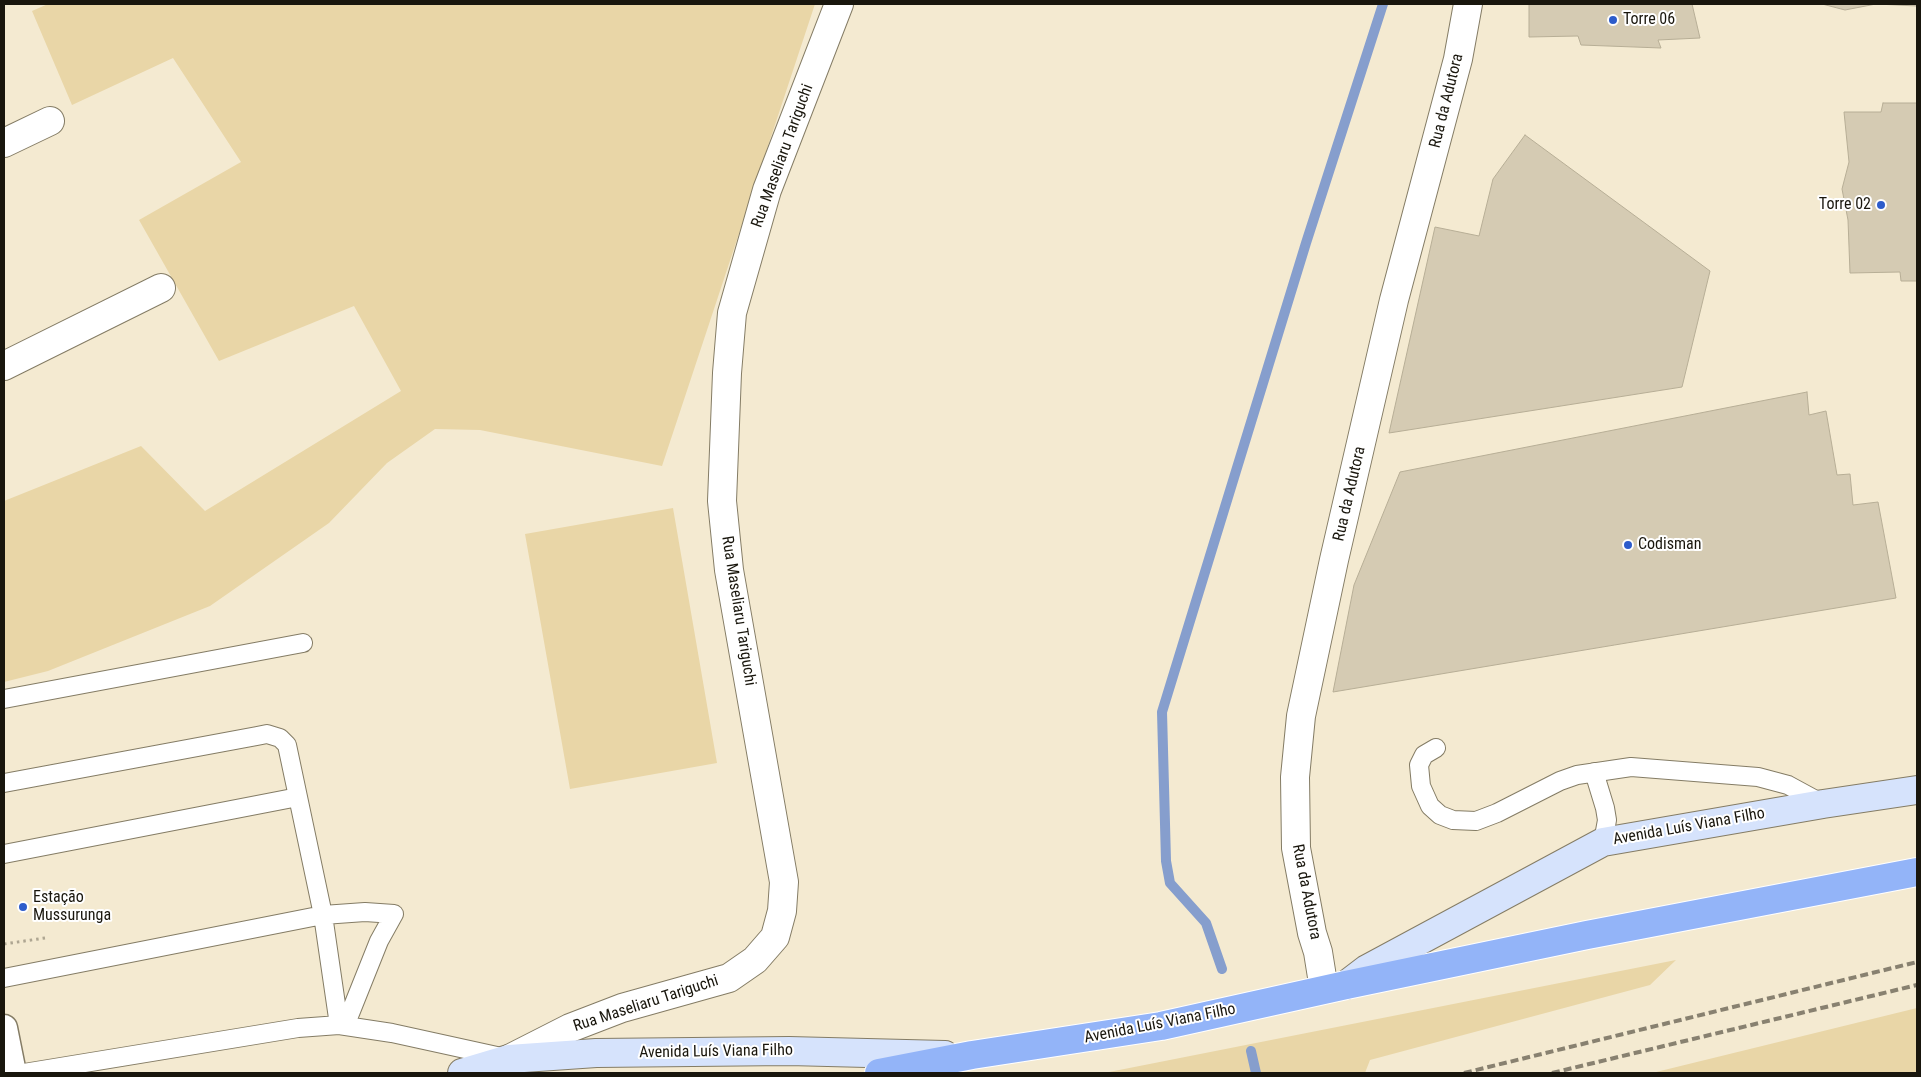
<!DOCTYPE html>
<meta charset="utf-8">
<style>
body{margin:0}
#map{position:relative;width:1921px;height:1077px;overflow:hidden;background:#f4ead1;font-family:"Roboto Condensed",sans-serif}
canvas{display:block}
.frame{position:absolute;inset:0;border:5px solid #19160d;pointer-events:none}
</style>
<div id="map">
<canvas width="1921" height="1077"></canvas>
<div class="frame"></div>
</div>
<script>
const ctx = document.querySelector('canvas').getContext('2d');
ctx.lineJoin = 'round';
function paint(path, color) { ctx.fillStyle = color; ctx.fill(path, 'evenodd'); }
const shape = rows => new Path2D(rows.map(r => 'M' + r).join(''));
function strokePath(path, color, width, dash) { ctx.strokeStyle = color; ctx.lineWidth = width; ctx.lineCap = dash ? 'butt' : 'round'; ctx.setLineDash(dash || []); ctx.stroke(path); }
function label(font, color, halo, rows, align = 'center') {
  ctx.font = font + ' "Roboto Condensed",sans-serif'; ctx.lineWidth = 4; ctx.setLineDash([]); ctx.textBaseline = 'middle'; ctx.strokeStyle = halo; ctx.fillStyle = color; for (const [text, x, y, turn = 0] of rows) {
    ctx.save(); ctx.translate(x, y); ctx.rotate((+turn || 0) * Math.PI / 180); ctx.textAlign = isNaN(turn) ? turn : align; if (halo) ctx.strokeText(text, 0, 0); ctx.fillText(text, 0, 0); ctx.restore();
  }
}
paint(shape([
 [48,4,815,4,662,466,480,430,435,429,387,463,329,523,210,606,48,671,4,682,4,501,141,446,205,511,401,391,354,306,219,361,139,220,241,162,173,58,72,105,32,11],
 [673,508,717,763,570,789,525,534],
 [1676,960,1650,985,1370,1060,1365,1073,1104,1073],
 [1917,1008,1917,1073,1652,1073]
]), '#e9d6a7');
strokePath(shape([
 [1222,969,1206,923,1170,883,1166,861,1162,712,1306,243,1383,4],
 [1251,1051,1256,1073]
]), '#869ecd', 10);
const building = shape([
 [1529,4,1692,4,1700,38,1658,40,1661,48,1581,45,1578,36,1529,37,1529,4],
 [1822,4,1917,4,1917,6,1876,4,1845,10,1822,4],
 [1883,103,1917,103,1917,281,1901,281,1900,272,1850,273,1848,220,1842,189,1849,162,1844,112,1881,112,1883,103],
 [1525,135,1710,271,1682,387,1389,433,1435,227,1479,236,1493,179,1525,135],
 [1807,392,1809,415,1826,411,1837,475,1850,474,1853,505,1878,502,1896,598,1333,692,1354,585,1400,472,1807,392]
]);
paint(building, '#d5cbb3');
strokePath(building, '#b7ae96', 1);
const service = shape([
 [4,699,303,643],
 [1436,748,1424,755,1419,765,1421,786,1430,806,1440,815,1453,820,1476,821,1497,813,1560,781,1577,775,1631,767,1758,777,1788,785,1823,804],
 [1594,772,1605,808,1607,820,1603,842],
 [4,783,257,736,267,734,280,738,287,745,323,915,339,1025],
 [4,854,298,797],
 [4,978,323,915,365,912,394,914,379,941,345,1026],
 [24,1073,298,1028,339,1025,392,1033,506,1058]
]);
const pedestrian = shape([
 [4,1028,13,1073]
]);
const minor = shape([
 [4,143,50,121],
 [4,366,161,288],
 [1322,990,1322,977,1318,952,1312,933,1296,848,1295,777,1301,716,1334,560,1394,300,1458,59,1468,4],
 [509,1059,570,1028,622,1008,729,978,755,960,775,937,782,911,784,882,729,570,722,501,727,373,732,313,767,190,839,4]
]);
const secondary = shape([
 [1346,985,1367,969,1603,842,1823,804,1917,790],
 [462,1073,509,1059,596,1053,789,1051,945,1055]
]);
const trunk = shape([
 [879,1073,972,1055,1161,1026,1346,985,1587,935,1917,872]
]);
strokePath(service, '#847c65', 20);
strokePath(pedestrian, '#847c65', 29);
strokePath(minor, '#847c65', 30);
strokePath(secondary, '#847c65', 30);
strokePath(trunk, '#fff', 30);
strokePath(shape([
 [4,944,45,938]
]), '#aea692', 3, [2.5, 4]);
strokePath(service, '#fff', 18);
strokePath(pedestrian, '#fff', 26);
strokePath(minor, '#fff', 28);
strokePath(secondary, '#d6e3fc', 28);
strokePath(trunk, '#93b4f8', 28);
strokePath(shape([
 [1464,1073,1917,962],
 [1552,1073,1917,985]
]), '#888170', 4, [8, 4]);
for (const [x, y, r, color] of [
 [1613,20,5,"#2d5ccb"],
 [1881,205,5,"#2d5ccb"],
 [1628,545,5,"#2d5ccb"],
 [23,907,5,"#2d5ccb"]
]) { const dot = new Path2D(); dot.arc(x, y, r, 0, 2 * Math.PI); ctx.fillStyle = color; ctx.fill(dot); strokePath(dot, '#fff', 2); }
label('16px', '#19160d', '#fff', [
 ["Torre 06",1623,20],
 ["Torre 02",1871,205,"right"],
 ["Codisman",1638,545],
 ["Estação",33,898],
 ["Mussurunga",33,916]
], 'left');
label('16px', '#19160d', '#fff', [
 ["Rua da Adutora",1447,101,-76],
 ["Rua Maseliaru Tariguchi",783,156,-70],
 ["Rua da Adutora",1350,494,-77],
 ["Rua Maseliaru Tariguchi",738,611,81],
 ["Avenida Luís Viana Filho",1689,827,-10],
 ["Rua da Adutora",1306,892,79],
 ["Rua Maseliaru Tariguchi",646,1004,-18],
 ["Avenida Luís Viana Filho",1160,1024,-11],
 ["Avenida Luís Viana Filho",716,1052,-1]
]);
</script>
